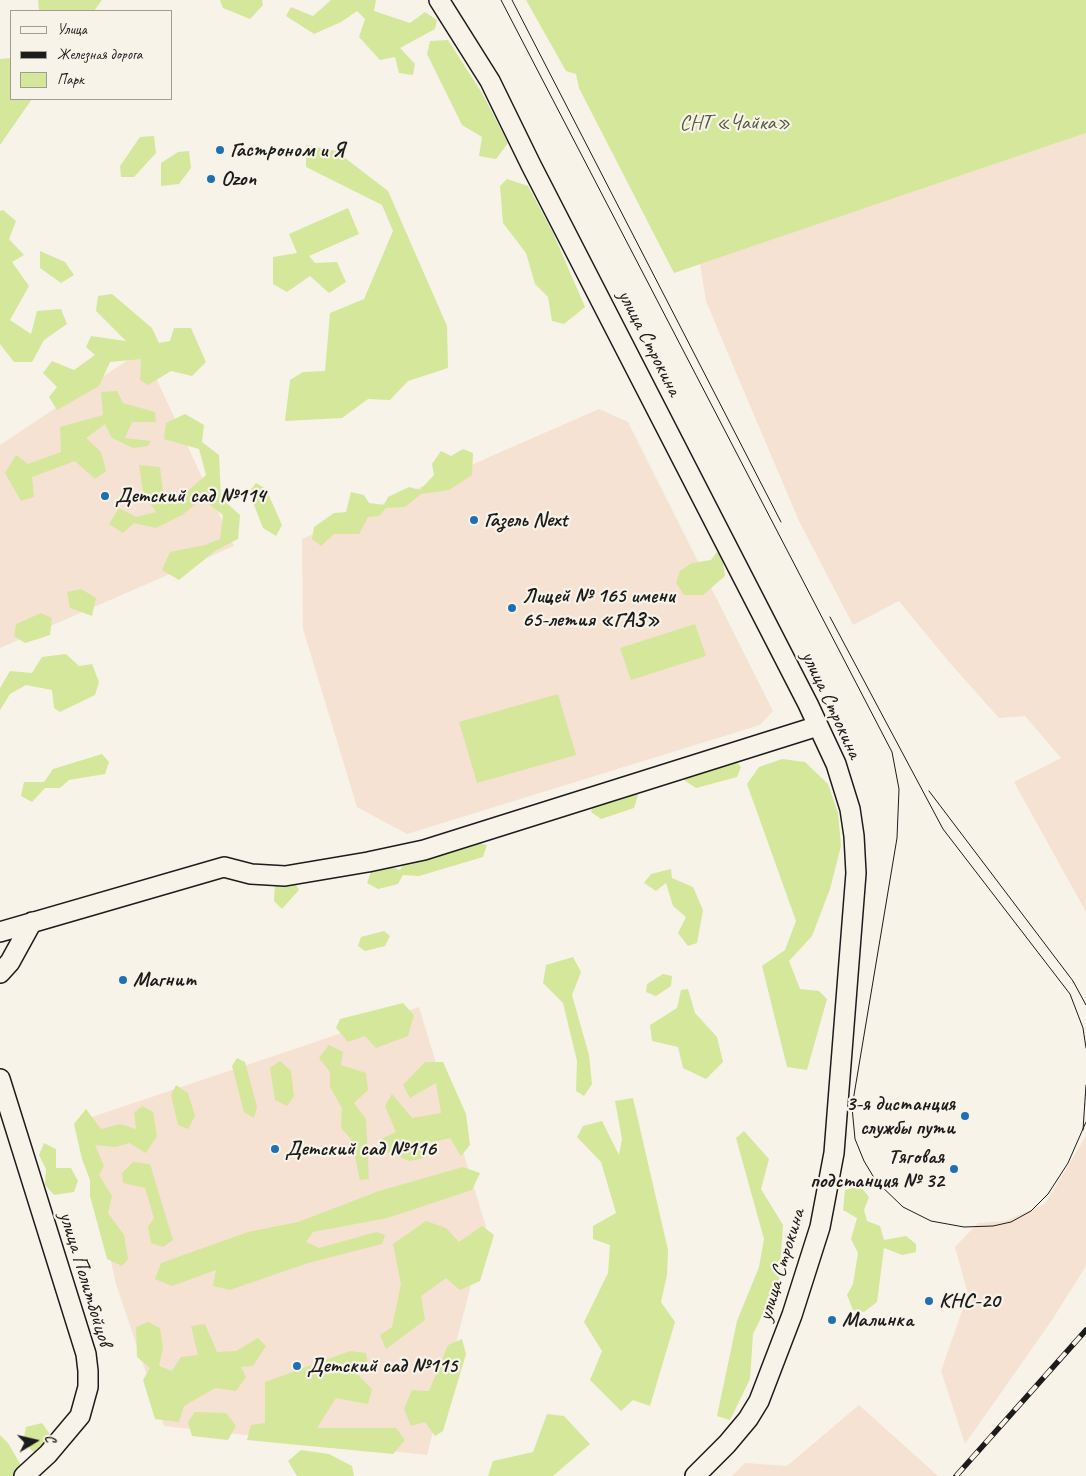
<!DOCTYPE html>
<meta charset="utf-8">
<style>
body{margin:0}
#map{position:relative;width:1086px;height:1476px;overflow:hidden;background:#f7f3e8;font-family:Caveat,sans-serif}
canvas{display:block}
.legend{position:absolute;left:10px;top:10px;width:162px;height:90px;box-sizing:border-box;background:#f7f3e8;border:1px solid #9f9d96;margin:0;padding:6px 9px;list-style:none;font-size:15px;color:#1c1c1c}
.legend li{display:flex;align-items:center;gap:10px;height:25px}
.legend b{width:25px;border:1px solid #9f9d96}
.north{position:absolute;left:10px;top:1416px;width:50px;height:50px;-webkit-text-stroke:4px #f7f3e8;paint-order:stroke;rotate:81deg;font-size:14px;font-weight:700;line-height:20px;text-align:center;color:#1c1c1c}
.north::after{content:'';display:block;margin:auto;width:18px;height:22px;background:#1c1c1c;clip-path:polygon(50% 0,100% 100%,50% 72%,0 100%)}
</style>
<div id="map">
<canvas width="1086" height="1476"></canvas>
<ul class="legend">
<li><b style="height:6px;background:#f7f3e8"></b>Улица</li>
<li><b style="height:6px;background:#1c1c1c"></b>Железная дорога</li>
<li><b style="height:14px;background:#d5e79b"></b>Парк</li>
</ul>
<div class="north">С</div>
</div>
<script>
const ctx = document.querySelector('canvas').getContext('2d');
ctx.lineJoin = 'round';
function paint(path, color) { ctx.fillStyle = color; ctx.fill(path, 'evenodd'); }
const shape = rows => new Path2D(rows.map(r => 'M' + r).join(''));
function strokePath(path, color, width, dash) { ctx.strokeStyle = color; ctx.lineWidth = width; ctx.lineCap = dash ? 'butt' : 'round'; ctx.setLineDash(dash || []); ctx.stroke(path); }
function label(font, color, halo, rows, align = 'center') {
  ctx.font = font + ' Caveat,sans-serif'; ctx.lineWidth = 4.5; ctx.setLineDash([]); ctx.textBaseline = 'middle'; ctx.strokeStyle = halo; ctx.fillStyle = color; for (const [text, x, y, turn = 0] of rows) {
    ctx.save(); ctx.translate(x, y); ctx.rotate((+turn || 0) * Math.PI / 180); ctx.textAlign = isNaN(turn) ? turn : align; if (halo) ctx.strokeText(text, 0, 0); ctx.fillText(text, 0, 0); ctx.restore();
  }
}
paint(shape([
 [1086,133,1086,912,1014,782,1061,758,1025,716,999,718,949,662,899,601,853,625,799,521,740,382,706,301,700,264],
 [143,350,234,546,0,648,0,445],
 [599,409,628,422,773,711,760,725,407,834,357,807,303,629,302,539],
 [419,1007,486,1227,427,1455,164,1426,116,1284,80,1121],
 [1086,1136,1086,1266,1052,1320,965,1444,941,1371,968,1294,955,1247,978,1223,1005,1221,1045,1204],
 [859,1405,938,1476,732,1476,745,1463,787,1466]
]), '#f5e2d3');
paint(shape([
 [38,0,102,0,94,11,39,11],
 [220,0,262,0,263,5,250,19,223,8],
 [331,0,376,0,374,11,410,23,425,12,437,20,435,29,400,48,415,64,413,75,399,73,395,57,380,60,359,37,365,19,357,11,341,22,314,34,286,16,291,7,313,16],
 [526,0,1086,0,1086,133,674,273,579,88,576,74,566,71],
 [448,40,482,93,508,143,496,159,479,156,482,137,462,125,427,54,430,41],
 [11,58,11,99,32,99,0,145,0,59],
 [154,136,156,153,134,177,121,177,120,166,140,137],
 [306,145,336,151,388,191,447,326,448,368,408,381,390,400,368,399,342,418,285,421,290,380,303,372,325,371,330,313,364,299,393,231,382,205,306,167],
 [189,151,191,168,179,184,161,186,161,163,178,152],
 [507,179,528,186,553,233,585,307,564,324,552,321,548,297,535,284,526,253,503,223,500,186],
 [348,208,359,234,309,256,315,263,337,262,346,282,329,293,310,276,287,292,273,284,273,257,297,253,289,234],
 [3,210,16,221,9,239,24,255,12,262,29,286,10,320,31,334,37,311,61,309,67,324,44,340,32,362,14,362,0,344,0,211],
 [40,251,65,262,74,275,61,283,40,268],
 [112,294,152,328,159,343,170,341,174,328,191,328,206,362,192,376,171,371,148,385,140,380,141,359,110,362,99,386,57,410,49,397,57,387,43,373,52,361,74,370,95,355,86,347,91,336,126,341,96,311,98,296],
 [117,391,123,403,155,412,156,422,132,422,125,438,151,441,148,446,133,448,112,438,105,424,86,438,101,452,106,471,95,479,75,461,32,477,34,497,21,501,5,473,16,455,28,464,61,452,60,427,103,415,101,392],
 [185,414,204,425,202,442,219,455,221,498,240,515,238,539,215,551,179,580,162,570,170,552,205,545,220,539,223,515,202,499,182,515,156,528,134,523,123,533,109,524,119,508,136,517,156,512,143,492,139,465,160,467,163,492,182,496,206,475,199,449,164,439,166,423],
 [463,449,473,453,472,475,449,490,421,494,405,507,386,508,379,516,368,517,359,534,334,534,321,546,312,539,314,527,334,513,346,512,351,492,364,495,369,503,384,505,388,497,409,487,420,490,434,475,432,464,441,451,451,456],
 [256,483,266,489,282,525,276,536,263,528,249,492],
 [717,552,722,557,725,576,703,595,684,595,676,583,680,571,692,563,711,560],
 [81,589,96,598,92,616,70,608,67,592],
 [41,613,52,618,50,635,25,643,14,636,16,624],
 [695,624,706,656,631,680,620,648],
 [66,654,79,666,92,664,99,682,95,695,60,712,54,708,52,690,26,685,10,694,0,710,0,688,10,671,32,673,42,657],
 [558,694,576,755,477,783,459,722],
 [102,754,109,762,105,774,69,780,60,788,45,788,32,802,21,796,24,782,44,782,53,769],
 [734,759,741,767,737,777,696,788,684,780,688,772],
 [782,759,805,762,828,784,838,813,841,846,830,889,812,936,789,961,800,989,819,991,827,999,807,1070,787,1067,762,966,785,950,796,921,747,784,759,767],
 [629,789,638,795,634,808,601,819,591,812,594,801],
 [471,841,487,845,483,857,419,876,403,875,398,884,378,889,367,883,371,872,389,866,400,870,404,862],
 [671,869,672,878,693,887,703,910,697,943,688,946,678,933,686,917,673,906,666,883,656,891,644,883,651,874],
 [292,877,299,890,282,909,274,901,275,881],
 [384,931,390,936,385,946,365,951,358,946,361,937],
 [573,957,581,972,572,995,589,1055,592,1084,584,1096,576,1091,577,1061,563,1003,543,983,546,965],
 [663,974,672,976,671,986,656,996,646,992,647,984],
 [688,989,695,1013,717,1037,723,1062,706,1079,683,1068,678,1047,652,1041,650,1025,677,1008,681,990],
 [403,1003,414,1015,408,1036,376,1048,365,1036,348,1042,336,1028,340,1019],
 [329,1045,343,1052,341,1065,366,1073,368,1090,354,1103,366,1119,369,1179,360,1180,351,1139,341,1128,342,1108,330,1087,330,1072,319,1058],
 [237,1058,245,1062,257,1107,254,1118,244,1112,232,1066],
 [280,1061,291,1071,294,1096,287,1106,275,1100,270,1068],
 [425,1062,443,1062,466,1114,470,1145,461,1156,450,1138,428,1143,424,1158,410,1161,383,1151,381,1139,396,1132,385,1106,392,1094,412,1118,441,1113,436,1083,410,1098,403,1085],
 [176,1085,188,1093,195,1116,188,1129,178,1125,171,1095],
 [633,1098,668,1250,667,1275,661,1302,675,1322,650,1406,633,1400,621,1411,590,1380,602,1351,584,1322,608,1273,610,1245,593,1239,593,1226,616,1213,601,1162,577,1137,583,1126,602,1121,619,1155,622,1139,615,1101],
 [142,1106,153,1112,157,1136,146,1153,129,1143,116,1147,95,1145,104,1166,99,1175,112,1196,108,1213,124,1235,128,1259,122,1266,107,1259,90,1196,90,1180,82,1159,74,1124,86,1109,101,1129,120,1124,136,1129,134,1113],
 [744,1131,769,1159,761,1189,783,1225,779,1281,753,1334,750,1379,730,1420,717,1416,737,1321,759,1267,764,1239,736,1138],
 [44,1143,56,1149,56,1168,71,1168,78,1181,74,1192,54,1195,45,1185,46,1169,39,1155],
 [133,1162,150,1164,173,1240,163,1247,151,1243,148,1227,154,1218,145,1188,123,1183,122,1173],
 [463,1167,480,1173,472,1190,387,1218,313,1232,306,1242,319,1248,376,1232,385,1235,382,1244,308,1263,230,1290,213,1286,216,1270,172,1286,155,1279,161,1263,248,1232,298,1222,379,1191],
 [860,1186,869,1197,864,1210,867,1221,880,1226,884,1240,906,1236,916,1244,916,1252,902,1255,884,1248,877,1302,864,1312,853,1310,847,1295,853,1284,858,1253,851,1239,857,1218,843,1210,845,1190],
 [426,1221,446,1228,459,1242,482,1226,494,1235,480,1281,460,1290,446,1278,421,1296,425,1320,386,1349,380,1335,392,1327,401,1284,393,1244],
 [148,1322,160,1328,163,1348,159,1366,172,1371,181,1357,198,1355,191,1326,205,1324,217,1352,236,1351,258,1338,266,1346,253,1366,241,1367,246,1377,236,1391,215,1388,184,1406,179,1422,155,1419,143,1380,150,1368,137,1357,136,1327],
 [462,1339,466,1354,443,1431,435,1436,425,1422,411,1426,404,1409,412,1390,429,1391,448,1345],
 [350,1351,366,1353,368,1367,358,1375,372,1389,368,1404,336,1398,317,1428,396,1428,405,1440,393,1454,247,1440,251,1425,265,1423,265,1382],
 [195,1412,226,1413,236,1426,228,1440,192,1436,188,1422],
 [547,1414,564,1416,590,1444,553,1476,488,1476,493,1461,533,1452],
 [42,1423,51,1436,48,1450,35,1453,23,1443,26,1427],
 [0,1435,8,1443,23,1469,19,1476,0,1476],
 [301,1450,329,1454,352,1466,354,1476,297,1476,288,1461]
]), '#d5e79b');
const minor = shape([
 [439,0,490,81,531,165,808,704,836,764,850,809,854,836,856,873,834,1153,820,1227,792,1315,759,1401,748,1419,727,1444,695,1476],
 [0,932,224,867,251,874,285,876,368,862,424,850,818,726],
 [0,973,10,962,32,922],
 [0,1079,86,1354,88,1371,88,1387,80,1416,48,1454,24,1476]
]);
strokePath(minor, '#1c1c1c', 22);
strokePath(minor, '#f7f3e8', 19);
strokePath(shape([
 [501,0,892,752,899,789,897,838,852,1107,855,1139,864,1161,876,1181,903,1207,931,1221,964,1227,993,1226,1011,1222,1031,1211,1048,1194,1068,1163,1086,1122],
 [512,0,781,522],
 [830,617,943,829,1070,994,1083,1028,1086,1048],
 [929,791,1073,981,1086,1005],
 [1083,1130,1086,1085]
]), '#1c1c1c', 1);
const rail = shape([
 [956,1476,1086,1330]
]);
strokePath(rail, '#1c1c1c', 5.5);
strokePath(rail, '#f7f3e8', 4, [11]);
for (const [x, y, r, color] of [
 [220,150,5,"#1f6fb2"],
 [211,179,5,"#1f6fb2"],
 [105,496,5,"#1f6fb2"],
 [474,520,5,"#1f6fb2"],
 [512,608,5,"#1f6fb2"],
 [123,980,5,"#1f6fb2"],
 [965,1116,5,"#1f6fb2"],
 [275,1149,5,"#1f6fb2"],
 [954,1169,5,"#1f6fb2"],
 [929,1301,5,"#1f6fb2"],
 [832,1320,5,"#1f6fb2"],
 [297,1366,5,"#1f6fb2"]
]) { const dot = new Path2D(); dot.arc(x, y, r, 0, 2 * Math.PI); ctx.fillStyle = color; ctx.fill(dot); strokePath(dot, '#f7f3e8', 2); }
label('21px', '#545942', '#f7f3e8', [
 ["СНТ «Чайка»",735,123]
]);
label('bold 21px', '#1c1c1c', '#f7f3e8', [
 ["Гастроном и Я",230,150],
 ["Ozon",221,179],
 ["Детский сад №114",115,496],
 ["Газель Next",484,520],
 ["Лицей № 165 имени",522,596],
 ["65-летия «ГАЗ»",522,620],
 ["Магнит",133,980],
 ["3-я дистанция",955,1104,"right"],
 ["службы пути",955,1128,"right"],
 ["Детский сад №116",285,1149],
 ["Тяговая",944,1157,"right"],
 ["подстанция № 32",944,1181,"right"],
 ["КНС-20",939,1301],
 ["Малинка",842,1320],
 ["Детский сад №115",307,1366]
], 'left');
label('21px', '#1c1c1c', '#f7f3e8', [
 ["улица Строкина",649,343,63],
 ["улица Строкина",831,705,65],
 ["улица Строкина",782,1265,-73],
 ["улица Политбойцов",85,1279,73]
]);
</script>
